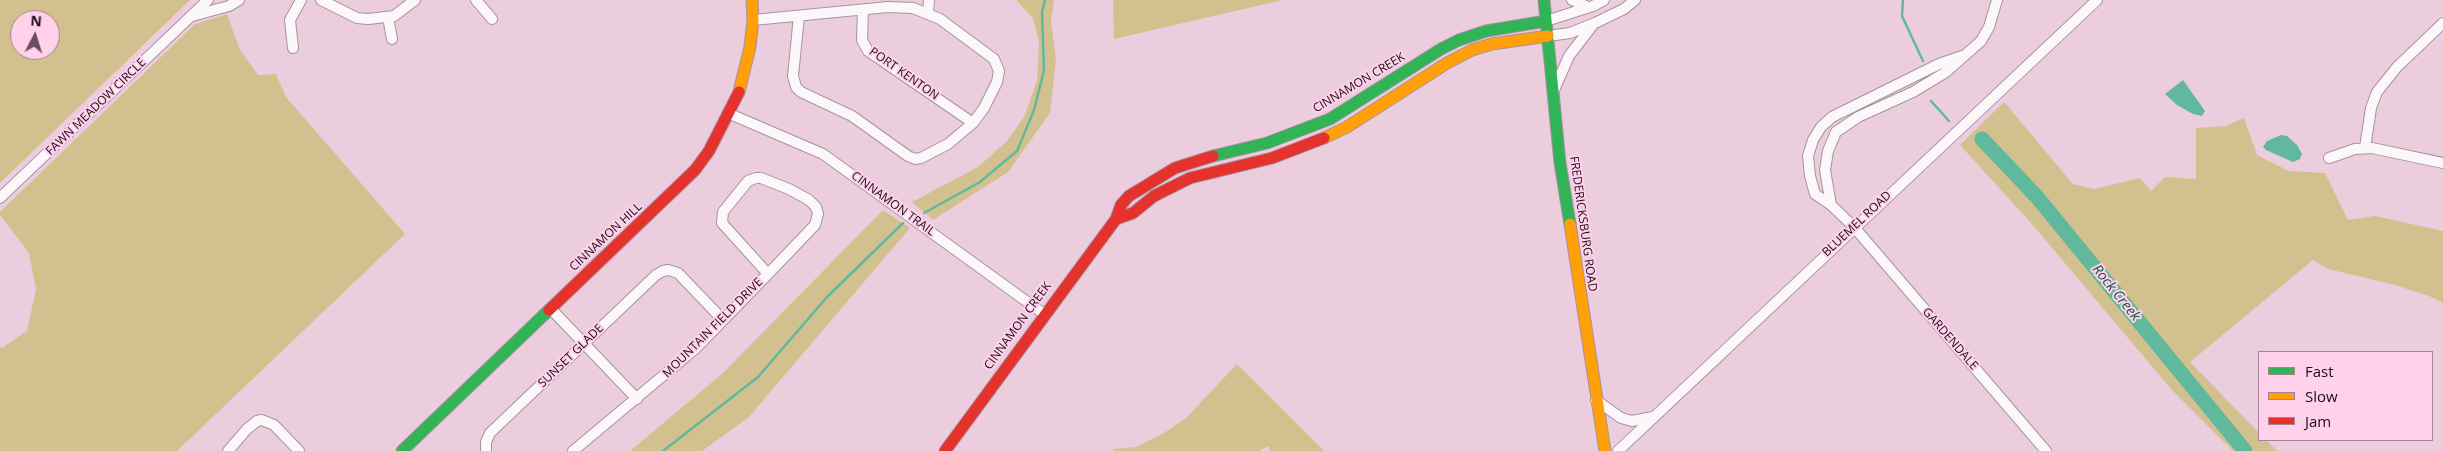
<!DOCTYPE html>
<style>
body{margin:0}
#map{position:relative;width:2443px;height:451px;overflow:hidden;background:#ebcdde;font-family:"Open Sans",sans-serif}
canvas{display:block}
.legend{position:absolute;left:2258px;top:351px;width:175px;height:90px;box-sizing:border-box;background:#ffd1ea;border:1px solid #a58296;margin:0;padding:6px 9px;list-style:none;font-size:15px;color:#1f0c17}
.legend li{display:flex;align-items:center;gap:10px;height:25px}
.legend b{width:25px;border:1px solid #a58296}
.north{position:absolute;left:10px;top:10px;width:50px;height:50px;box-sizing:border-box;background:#ffd1ea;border:1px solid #a58296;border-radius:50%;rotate:5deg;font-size:14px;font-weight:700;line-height:20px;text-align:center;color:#1f0c17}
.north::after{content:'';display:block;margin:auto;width:18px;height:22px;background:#66505d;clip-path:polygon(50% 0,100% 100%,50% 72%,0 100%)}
</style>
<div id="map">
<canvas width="2443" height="451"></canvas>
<ul class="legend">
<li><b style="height:6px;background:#30b455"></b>Fast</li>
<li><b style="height:6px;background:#ff9f0a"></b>Slow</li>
<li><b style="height:6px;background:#e5322d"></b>Jam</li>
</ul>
<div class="north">N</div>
</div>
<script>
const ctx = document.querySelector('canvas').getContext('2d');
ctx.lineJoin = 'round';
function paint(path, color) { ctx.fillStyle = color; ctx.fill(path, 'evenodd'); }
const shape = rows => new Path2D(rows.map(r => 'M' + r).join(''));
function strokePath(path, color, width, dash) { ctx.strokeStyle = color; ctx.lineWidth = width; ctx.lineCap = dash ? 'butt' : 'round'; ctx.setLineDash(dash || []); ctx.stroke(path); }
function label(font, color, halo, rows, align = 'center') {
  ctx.font = font + ' "Open Sans",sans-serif'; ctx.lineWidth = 4; ctx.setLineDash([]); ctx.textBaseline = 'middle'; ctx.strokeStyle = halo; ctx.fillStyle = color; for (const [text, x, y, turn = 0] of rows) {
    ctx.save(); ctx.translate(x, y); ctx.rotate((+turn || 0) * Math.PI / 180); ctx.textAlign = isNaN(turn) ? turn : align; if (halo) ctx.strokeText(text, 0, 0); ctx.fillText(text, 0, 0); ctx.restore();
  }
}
paint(shape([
 [0,0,190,0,0,183],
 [20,20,50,20,50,50,20,50],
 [1016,0,1054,0,1051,21,1056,60,1050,113,1008,172,933,220,912,202,978,167,1007,141,1024,117,1037,81,1039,42,1033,18],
 [1113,0,1283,0,1114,39],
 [227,14,240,50,258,75,276,74,286,97,405,234,177,451,0,451,0,347,2,348,27,331,36,289,29,253,0,215,0,212,195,24],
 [2004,102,2073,184,2094,189,2140,178,2151,191,2165,177,2196,179,2196,128,2226,126,2244,118,2257,155,2289,171,2325,173,2348,220,2375,216,2443,231,2443,303,2429,296,2395,285,2328,269,2313,260,2190,362,2259,433,2259,440,2266,440,2277,451,2233,451,2171,389,2032,224,1960,145],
 [883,210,910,228,748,418,702,451,630,451,723,373],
 [1237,364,1324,451,1270,451,1268,446,1259,451,1113,451,1114,449,1136,447,1164,433,1186,418]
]), '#d3c08f');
paint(shape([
 [2183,80,2205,111,2202,116,2193,114,2177,105,2165,94],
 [2281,135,2287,136,2297,145,2302,154,2300,159,2293,162,2266,150,2263,147,2267,141]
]), '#60b99d');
strokePath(shape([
 [1903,0,1902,16,1923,61],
 [1931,101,1949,121],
 [924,213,980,182,1017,151,1034,110,1044,70,1042,12,1045,0],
 [663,451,758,377,827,297,903,223]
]), '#60b99d', 2.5);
strokePath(shape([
 [1982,139,2037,197,2245,451]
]), '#60b99d', 15);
const street = shape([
 [321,0,357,18,368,19,394,16,415,0],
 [476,0,492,19],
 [1572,0,1588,7],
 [863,10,862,40,868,51,973,123],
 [928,13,929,0],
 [192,16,229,6,239,0],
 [388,17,392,39],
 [753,20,888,7,913,8,940,19,994,59,999,71,997,82,984,108,973,123,948,144,921,158,915,159,908,156,852,116,801,92,796,87,793,76,799,16],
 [1546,21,1593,6,1604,0],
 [1548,36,1570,33,1595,23,1624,9,1635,0],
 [293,48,290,20,301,0],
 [1965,55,1939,64,1832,117,1821,127,1813,140,1808,156,1810,176,1815,194,1831,205,1854,227,2046,451],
 [1554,90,1569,56,1592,26],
 [730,114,823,154,1044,314],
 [2365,148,2371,108,2377,92,2397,67,2443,23],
 [2329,158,2355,149,2372,148,2443,163],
 [0,198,208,0],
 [1831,205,1825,170,1828,151,1836,132,1858,117,1913,92,1946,72,1981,41,1989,27,1997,0],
 [551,309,637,399],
 [1596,400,1621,418,1632,421,1653,417],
 [228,451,247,429,257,421,262,420,274,425,299,451],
 [486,451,486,442,490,433,656,275,663,271,668,270,678,273,723,320],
 [573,451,695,349,768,274,815,225,818,214,816,207,809,200,789,189,761,178,756,178,748,181,723,212,722,223,768,274],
 [1618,451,2097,0]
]);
const fast = shape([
 [1544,0,1560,163,1570,224],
 [1213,156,1267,143,1330,119,1441,49,1459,40,1486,31,1546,21],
 [402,451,549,310]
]);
const slow = shape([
 [739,92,750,47,753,20,752,0],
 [1324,138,1347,127,1447,63,1472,50,1492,44,1548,36],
 [1570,224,1605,451]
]);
const jam = shape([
 [1116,219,1133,213,1154,196,1190,178,1272,158,1324,138],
 [549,310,695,170,709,151,739,92],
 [945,451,1116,219,1121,205,1129,196,1175,168,1213,156]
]);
strokePath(street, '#a8929f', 12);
strokePath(fast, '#a8929f', 13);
strokePath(slow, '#a8929f', 13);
strokePath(jam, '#a8929f', 13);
strokePath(street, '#fcf8fa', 10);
strokePath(fast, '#30b455', 11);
strokePath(slow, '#ff9f0a', 11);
strokePath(jam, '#e5322d', 11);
label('12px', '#1f0c17', '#ffd1ea', [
 ["PORT KENTON",904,74,35],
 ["CINNAMON CREEK",1359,83,-31],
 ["FAWN MEADOW CIRCLE",96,107,-44],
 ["CINNAMON TRAIL",893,204,36],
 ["FREDERICKSBURG ROAD",1583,224,82],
 ["BLUEMEL ROAD",1857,224,-43],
 ["CINNAMON HILL",606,237,-43],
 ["CINNAMON CREEK",1018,326,-54],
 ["MOUNTAIN FIELD DRIVE",713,328,-45],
 ["GARDENDALE",1950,339,49],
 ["SUNSET GLADE",571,356,-44]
]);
label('italic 14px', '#135940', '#ffd1ea', [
 ["Rock Creek",2116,293,51]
]);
</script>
